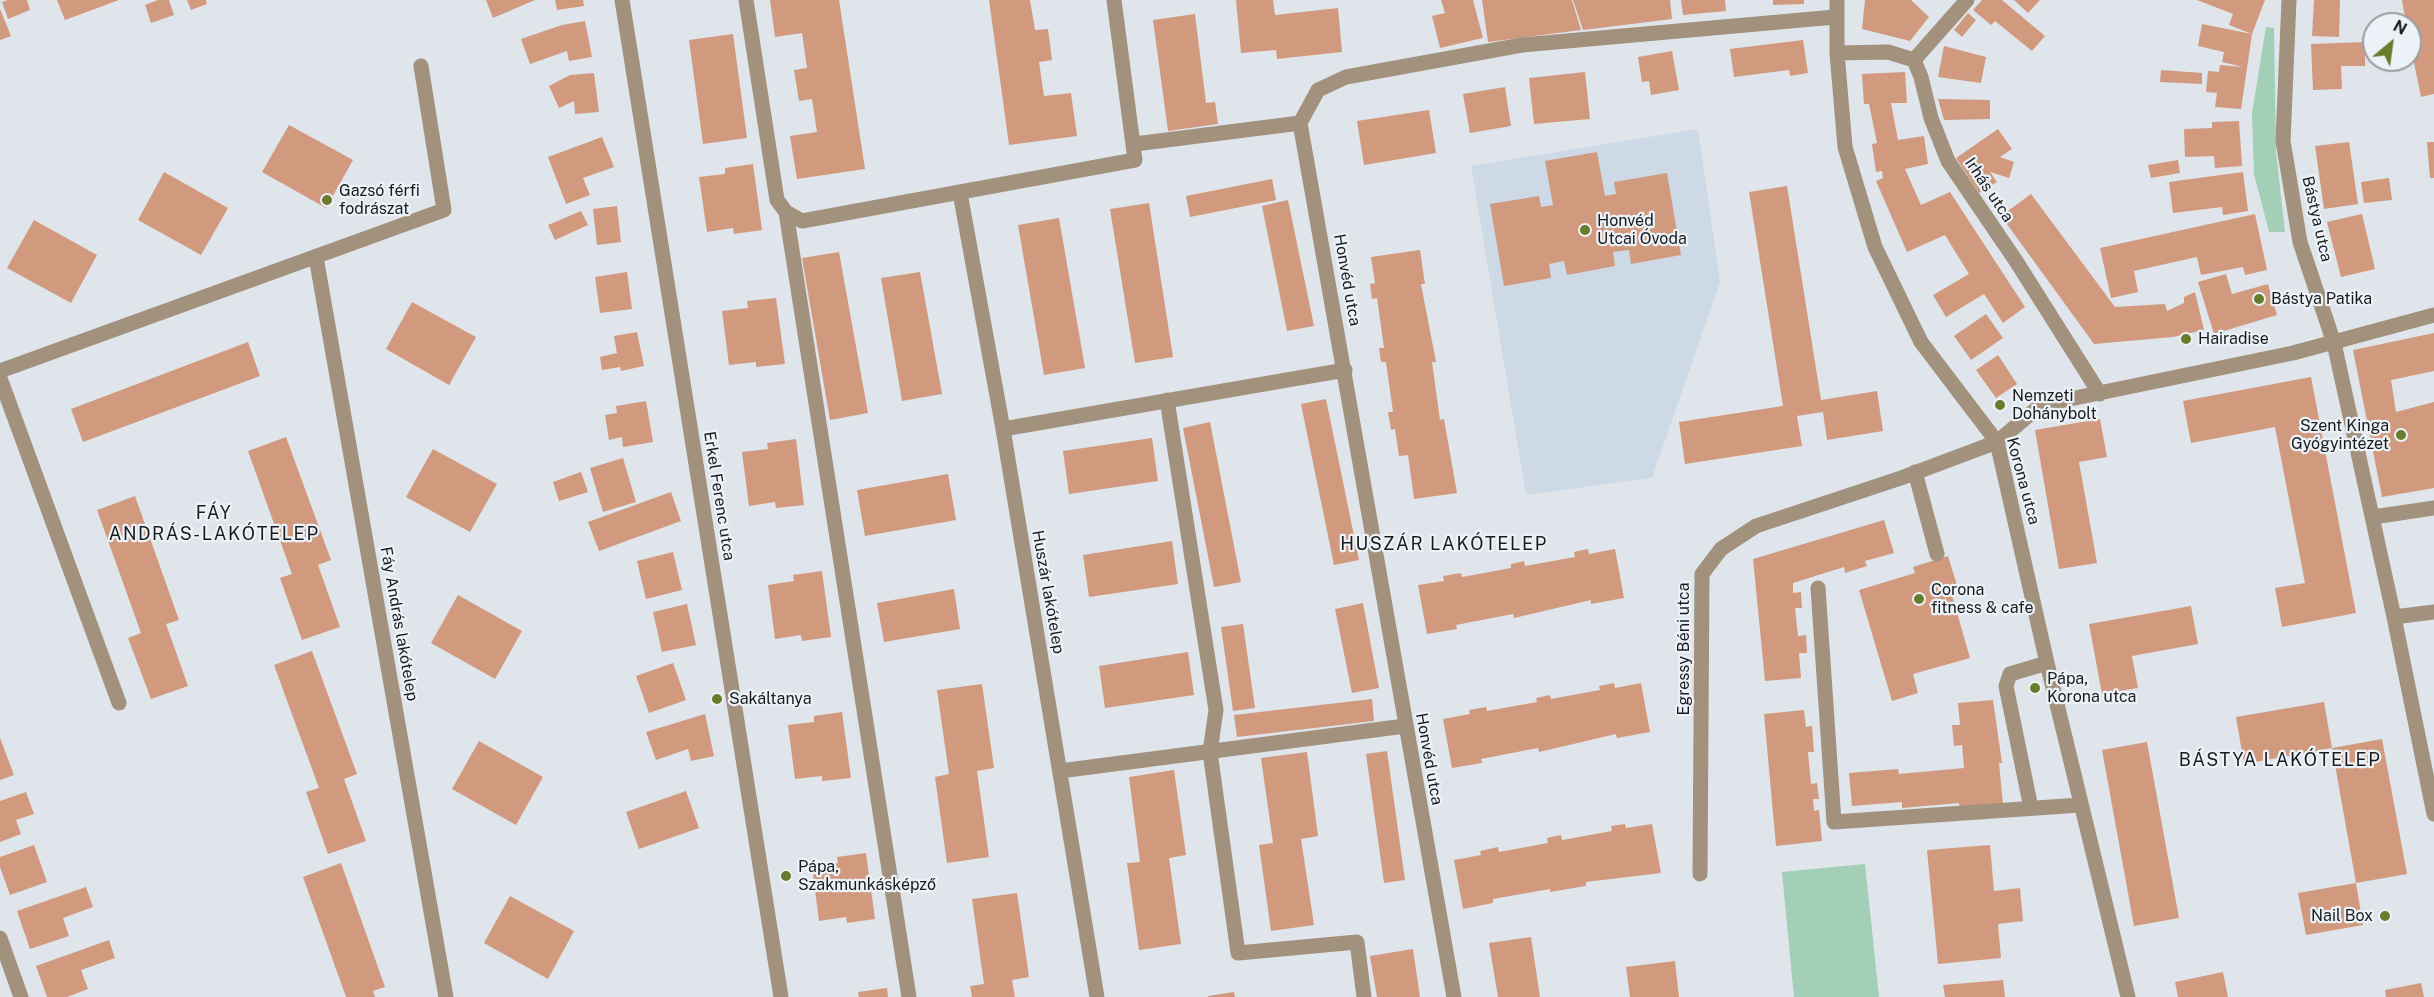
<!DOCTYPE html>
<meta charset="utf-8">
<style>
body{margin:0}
#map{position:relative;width:2434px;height:997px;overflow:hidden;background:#dfe5eb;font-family:"Public Sans",sans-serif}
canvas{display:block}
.north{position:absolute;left:2362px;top:12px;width:60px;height:60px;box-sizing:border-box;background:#ecf2f8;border:2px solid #989ca0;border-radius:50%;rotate:29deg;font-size:16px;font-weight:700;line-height:24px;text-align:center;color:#191b1d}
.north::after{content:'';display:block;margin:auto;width:21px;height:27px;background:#697c2c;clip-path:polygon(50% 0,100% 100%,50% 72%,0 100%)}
</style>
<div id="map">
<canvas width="2434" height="997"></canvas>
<div class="north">N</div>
</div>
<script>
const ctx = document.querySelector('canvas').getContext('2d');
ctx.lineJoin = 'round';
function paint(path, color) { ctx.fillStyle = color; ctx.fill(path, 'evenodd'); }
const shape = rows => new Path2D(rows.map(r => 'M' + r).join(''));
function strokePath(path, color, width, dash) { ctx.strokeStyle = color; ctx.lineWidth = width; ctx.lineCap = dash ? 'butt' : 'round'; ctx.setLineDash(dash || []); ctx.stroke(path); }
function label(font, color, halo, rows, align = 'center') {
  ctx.font = font + ' "Public Sans",sans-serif'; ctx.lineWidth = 4.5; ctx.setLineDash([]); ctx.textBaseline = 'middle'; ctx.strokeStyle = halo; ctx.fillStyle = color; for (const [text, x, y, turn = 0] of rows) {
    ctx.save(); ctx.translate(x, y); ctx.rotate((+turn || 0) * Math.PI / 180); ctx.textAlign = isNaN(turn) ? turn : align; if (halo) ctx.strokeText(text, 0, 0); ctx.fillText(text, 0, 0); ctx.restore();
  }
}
paint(shape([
 [1698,129,1720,282,1652,478,1526,495,1471,166]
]), '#cdd9e5');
paint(shape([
 [2266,27,2274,28,2276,152,2285,232,2269,232,2254,174,2252,113],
 [1865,864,1879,997,1794,997,1782,872]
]), '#a2cfb5');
paint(shape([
 [8,0,27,0,30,10,8,19,2,2],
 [57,0,119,0,65,20],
 [158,0,169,0,174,15,151,23,145,5],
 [187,0,206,0,207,4,191,10],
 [486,0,535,0,493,18],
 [555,0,583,0,584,6,557,10],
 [770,0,839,0,865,169,797,179,790,136,817,132,812,99,799,101,794,70,807,68,802,33,775,37],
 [989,0,1030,0,1035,30,1048,29,1052,60,1039,62,1044,96,1071,93,1077,136,1009,145],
 [1236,0,1273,0,1275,15,1338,8,1342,52,1277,59,1276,50,1241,53],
 [1441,0,1473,0,1483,38,1440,48,1432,16,1445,13],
 [1482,0,1572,0,1581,30,1488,42],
 [1573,0,1670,0,1672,19,1583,30],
 [1681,0,1725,0,1726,11,1683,15],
 [1773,0,1804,0,1804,4,1773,5],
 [1865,0,1911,0,1929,17,1910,41,1862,29],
 [1982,0,2002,0,2045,36,2032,51,1995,21,1991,25,1973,10],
 [2014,0,2040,0,2028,13],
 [2197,0,2265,0,2252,34,2229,25,2233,14],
 [2314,0,2340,0,2339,37,2312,36],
 [2402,0,2434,0,2434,94,2421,97,2410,43,2410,24,2406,24],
 [0,9,11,36,0,40],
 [1968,13,1976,20,1962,37,1954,30],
 [1195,14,1206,103,1215,102,1218,124,1168,131,1153,20],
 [585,21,592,57,569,61,567,51,530,64,521,39,562,25],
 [2202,24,2252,34,2241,109,2215,107,2217,93,2206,92,2208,71,2219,72,2220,65,2243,67,2222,62,2224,52,2198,46],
 [733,34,747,138,703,144,689,40],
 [1803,40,1808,73,1790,76,1789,70,1734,77,1730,49],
 [2365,42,2365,66,2341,66,2342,89,2313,90,2311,44],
 [1944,46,1986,57,1981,83,1938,77],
 [1672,51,1679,90,1651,95,1649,81,1642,82,1638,57],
 [2161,70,2202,73,2202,84,2160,82],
 [1585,72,1590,119,1534,124,1529,78],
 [1905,72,1907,103,1891,103,1898,140,1924,136,1928,164,1905,169,1921,205,1950,192,2025,307,2003,323,1984,294,1946,317,1933,295,1969,274,1945,235,1907,252,1876,181,1883,178,1882,171,1876,172,1872,144,1877,143,1869,104,1864,104,1862,74],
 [594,73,599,112,575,114,574,101,559,108,549,86,570,75],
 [1505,87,1511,126,1470,133,1463,94],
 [1938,99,1990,100,1990,119,1944,120],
 [1429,110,1436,153,1364,165,1357,121],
 [2239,121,2242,166,2215,168,2214,156,2185,157,2184,129,2212,128,2212,122],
 [289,125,353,160,326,208,262,172],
 [1998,129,2012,149,2000,157,2014,162,2009,178,1990,172,1997,182,1979,193,1956,158],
 [602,137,614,167,583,178,590,195,566,204,548,157],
 [2349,142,2358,204,2324,209,2315,146],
 [2427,142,2434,142,2434,178,2430,178],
 [1597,152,1605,196,1616,194,1614,182,1667,173,1681,255,1631,264,1629,250,1613,252,1615,266,1567,275,1564,261,1549,264,1551,278,1504,286,1490,204,1539,196,1541,207,1553,205,1545,161],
 [2178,160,2180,173,2151,178,2148,165],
 [753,164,762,230,734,234,733,228,707,232,699,177,725,174,725,168],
 [164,172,228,208,201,255,138,220],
 [2243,172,2248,211,2223,215,2222,207,2173,213,2169,182],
 [2389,178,2392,200,2364,203,2361,182],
 [1272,179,1276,200,1190,217,1186,196],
 [1787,186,1821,400,1877,391,1883,431,1827,440,1823,412,1797,416,1802,446,1685,464,1679,422,1783,406,1749,192],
 [2031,194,2115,307,2165,304,2167,311,2184,303,2184,297,2195,292,2204,330,2173,337,2094,344,2001,216],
 [1288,200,1314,326,1287,331,1262,206],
 [1149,203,1173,357,1135,363,1110,209],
 [617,206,621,242,597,245,593,209],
 [581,211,588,225,555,240,548,225],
 [2255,214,2267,270,2245,275,2243,267,2201,275,2197,257,2134,271,2138,292,2111,298,2100,248],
 [2362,214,2375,269,2341,277,2327,222],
 [1059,218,1085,368,1044,375,1018,225],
 [34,220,97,255,71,303,7,268],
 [1420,250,1425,284,1421,284,1436,362,1432,362,1440,420,1444,419,1457,493,1414,499,1408,455,1399,456,1395,429,1391,430,1388,412,1393,412,1386,362,1381,362,1379,348,1384,348,1377,298,1372,299,1370,284,1375,283,1371,257],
 [839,252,868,413,830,420,802,258],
 [627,272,632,309,600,313,595,277],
 [920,272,942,394,902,401,881,278],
 [2226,274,2232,294,2268,284,2277,315,2214,334,2198,282],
 [776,298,785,364,756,367,756,362,729,365,722,311,748,308,747,301],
 [412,302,476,337,449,385,386,349],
 [1986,314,2003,338,1971,360,1954,336],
 [637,332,644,366,621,371,620,367,602,370,600,357,617,353,614,336],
 [2434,333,2434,371,2391,380,2396,412,2434,402,2434,488,2382,497,2353,350],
 [248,342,260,376,83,442,71,409],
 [1998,355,2017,384,1996,398,1976,370],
 [2311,377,2356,613,2282,627,2275,588,2305,583,2275,427,2191,443,2183,401],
 [1326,399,1359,560,1334,565,1301,404],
 [646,401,653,442,623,447,622,437,609,440,605,415,617,413,616,406],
 [2100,419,2107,457,2079,462,2097,563,2059,569,2035,430],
 [1210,422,1241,582,1214,587,1183,428],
 [286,437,331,560,318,565,340,627,302,640,280,578,292,574,248,451],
 [1152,438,1158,481,1069,494,1063,451],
 [796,439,804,505,776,508,775,502,749,506,742,452,768,449,767,443],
 [433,449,497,484,470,532,406,497],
 [623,458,636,502,603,512,590,468],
 [581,472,588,492,559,501,553,482],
 [948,474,956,520,865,536,857,490],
 [671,492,681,521,599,551,588,522],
 [135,496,179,620,166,624,188,686,151,699,128,638,141,633,97,510],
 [1884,520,1894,553,1865,561,1867,566,1845,573,1844,567,1793,583,1793,593,1801,592,1802,608,1795,608,1798,636,1806,635,1807,653,1799,653,1801,678,1765,681,1753,559],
 [1172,541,1178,584,1089,597,1083,555],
 [1588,549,1589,554,1615,549,1624,598,1591,604,1591,600,1514,618,1513,614,1456,625,1457,629,1427,634,1418,585,1444,581,1443,576,1461,573,1462,577,1511,568,1511,564,1524,561,1525,566,1575,557,1574,552],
 [673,552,682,590,646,599,637,561],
 [1948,556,1959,592,1952,595,1970,658,1913,674,1918,693,1892,701,1859,590,1915,573,1913,567],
 [822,571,831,637,802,641,801,635,775,639,768,585,794,581,793,575],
 [954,589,960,629,884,642,877,603],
 [458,595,522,631,495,679,431,643],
 [1363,603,1379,688,1352,693,1335,609],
 [687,604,696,645,662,652,653,612],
 [2191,606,2198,644,2132,656,2138,688,2102,694,2089,624],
 [1243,624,1255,708,1233,711,1221,627],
 [312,651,357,774,344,779,366,841,328,854,306,792,319,788,274,665],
 [1188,652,1194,695,1105,708,1099,666],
 [673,663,686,700,649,713,636,676],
 [1614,683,1615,688,1641,683,1650,732,1617,738,1616,734,1539,752,1538,748,1481,759,1482,763,1452,768,1443,719,1470,714,1469,710,1486,707,1487,711,1537,702,1536,698,1550,695,1551,699,1600,690,1599,686],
 [982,684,994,768,977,771,989,857,947,863,935,777,949,774,937,690],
 [1372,699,1374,721,1237,737,1234,715],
 [1993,700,2002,763,1999,763,2003,804,1960,808,1959,803,1902,808,1902,802,1852,806,1849,773,1898,769,1899,774,1964,768,1962,745,1954,746,1952,725,1960,725,1958,703],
 [2324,702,2332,748,2244,764,2236,717],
 [1804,710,1806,727,1812,726,1814,752,1808,752,1811,784,1817,783,1819,799,1813,799,1814,811,1819,810,1822,841,1776,846,1764,714],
 [842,712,851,778,822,781,822,776,795,779,788,725,814,722,814,716],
 [705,714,714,756,691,761,688,749,656,760,646,732],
 [0,738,14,775,0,780],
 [2382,739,2407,874,2356,883,2332,748],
 [479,741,543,777,516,825,452,789],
 [2147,742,2179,918,2134,926,2102,750],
 [1387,751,1405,880,1384,883,1366,754],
 [1307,752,1318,836,1301,839,1314,925,1271,931,1259,845,1273,843,1261,758],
 [1174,770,1186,855,1169,858,1181,944,1139,950,1127,863,1140,862,1129,777],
 [686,791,699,828,639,849,626,812],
 [26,792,34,814,16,820,21,834,0,842,0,801],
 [1625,824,1626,828,1652,824,1661,873,1586,882,1586,886,1550,892,1550,889,1493,899,1493,903,1463,909,1454,860,1481,855,1480,851,1498,847,1499,852,1548,843,1547,838,1561,835,1562,840,1612,831,1611,826],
 [34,845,47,882,10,895,0,867,0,857],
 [1990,845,1994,891,2020,888,2023,921,1998,924,2001,958,1938,964,1927,850],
 [866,853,875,919,847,923,846,917,819,921,812,867,838,863,837,857],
 [341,863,385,987,373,991,375,997,346,997,303,877],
 [2356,883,2363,925,2306,935,2298,893],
 [86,887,93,907,63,918,69,936,30,949,17,911],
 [1017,893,1029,977,1012,980,1015,997,972,997,970,986,984,984,972,899],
 [510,896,574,931,548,979,484,943],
 [1531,937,1540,997,1498,997,1489,943],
 [109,940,115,958,81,970,88,989,67,997,47,997,36,966],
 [1413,949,1420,997,1377,997,1370,956],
 [1675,961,1679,997,1630,997,1626,967],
 [2223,972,2228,997,2178,997,2175,982],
 [2003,980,2005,997,1945,997,1943,985],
 [2421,983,2424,997,2386,997,2385,990],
 [887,988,888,997,859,997,858,992],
 [1234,992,1235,997,1208,997,1208,996]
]), '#d19a7f');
strokePath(shape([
 [622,0,781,997],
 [746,0,777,200,786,212,802,221,1135,160,1114,0],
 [1837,0,1837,53,1845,147,1875,247,1921,342,1997,442,2047,663,2128,997],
 [2289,0,2283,141,2300,242,2334,343,2394,617,2434,814],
 [1837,53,1888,52,1914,60,1921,77,1931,118,1948,161,2016,261,2100,394],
 [1914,60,1967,0],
 [1135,144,1300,123],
 [960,193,1003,429,1097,997],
 [786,212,909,997],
 [316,257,446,997],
 [0,371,444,210,421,66],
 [0,378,119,703],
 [1167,400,1216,710,1210,752,1238,953,1357,942,1364,997],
 [1003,429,1345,370],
 [1915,472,1937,554],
 [2373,517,2434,508],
 [1818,588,1834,822,2080,805],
 [2394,617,2434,612],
 [1060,771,1405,726],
 [2031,808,2006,686,2010,674,2047,663],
 [1700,874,1702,574,1721,549,1756,526,1901,478,1997,442,2041,405,2293,353,2434,315],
 [0,938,21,997],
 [1454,997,1300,123,1318,90,1346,77,1522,45,1835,17]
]), '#a1917d', 15);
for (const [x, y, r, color] of [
 [327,200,6,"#697c2c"],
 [1585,230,6,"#697c2c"],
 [2259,299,6,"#697c2c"],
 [2186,339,6,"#697c2c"],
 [2000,405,6,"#697c2c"],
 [2401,435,6,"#697c2c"],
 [1919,599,6,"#697c2c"],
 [2035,688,6,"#697c2c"],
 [717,699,6,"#697c2c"],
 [786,876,6,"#697c2c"],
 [2385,916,6,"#697c2c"]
]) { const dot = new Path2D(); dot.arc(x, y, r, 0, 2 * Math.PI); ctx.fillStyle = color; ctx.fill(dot); strokePath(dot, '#ecf2f8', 2); }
label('16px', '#191b1d', '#ecf2f8', [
 ["Irhás utca",1989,190,56],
 ["Bástya utca",2317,219,77],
 ["Honvéd utca",1347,280,80],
 ["Korona utca",2023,481,75],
 ["Erkel Ferenc utca",719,496,81],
 ["Huszár lakótelep",1048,592,80],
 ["Fáy András lakótelep",399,624,80],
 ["Egressy Béni utca",1684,649,-90],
 ["Honvéd utca",1429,759,80]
]);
label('16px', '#191b1d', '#ecf2f8', [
 ["Gazsó férfi",339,191],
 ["fodrászat",339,209],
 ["Honvéd",1597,221],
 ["Utcai Óvoda",1597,239],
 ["Bástya Patika",2271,299],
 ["Hairadise",2198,339],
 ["Nemzeti",2012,396],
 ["Dohánybolt",2012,414],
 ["Szent Kinga",2389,426,"right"],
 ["Gyógyintézet",2389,444,"right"],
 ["Corona",1931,590],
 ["fitness & cafe",1931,608],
 ["Pápa,",2047,679],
 ["Korona utca",2047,697],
 ["Sakáltanya",729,699],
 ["Pápa,",798,867],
 ["Szakmunkásképző",798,885],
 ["Nail Box",2373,916,"right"]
], 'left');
ctx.letterSpacing = '1.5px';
label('18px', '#191b1d', '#ecf2f8', [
 ["FÁY",214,513],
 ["ANDRÁS-LAKÓTELEP",214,534],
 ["HUSZÁR LAKÓTELEP",1444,544],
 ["BÁSTYA LAKÓTELEP",2280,760]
]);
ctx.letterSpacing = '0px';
</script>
